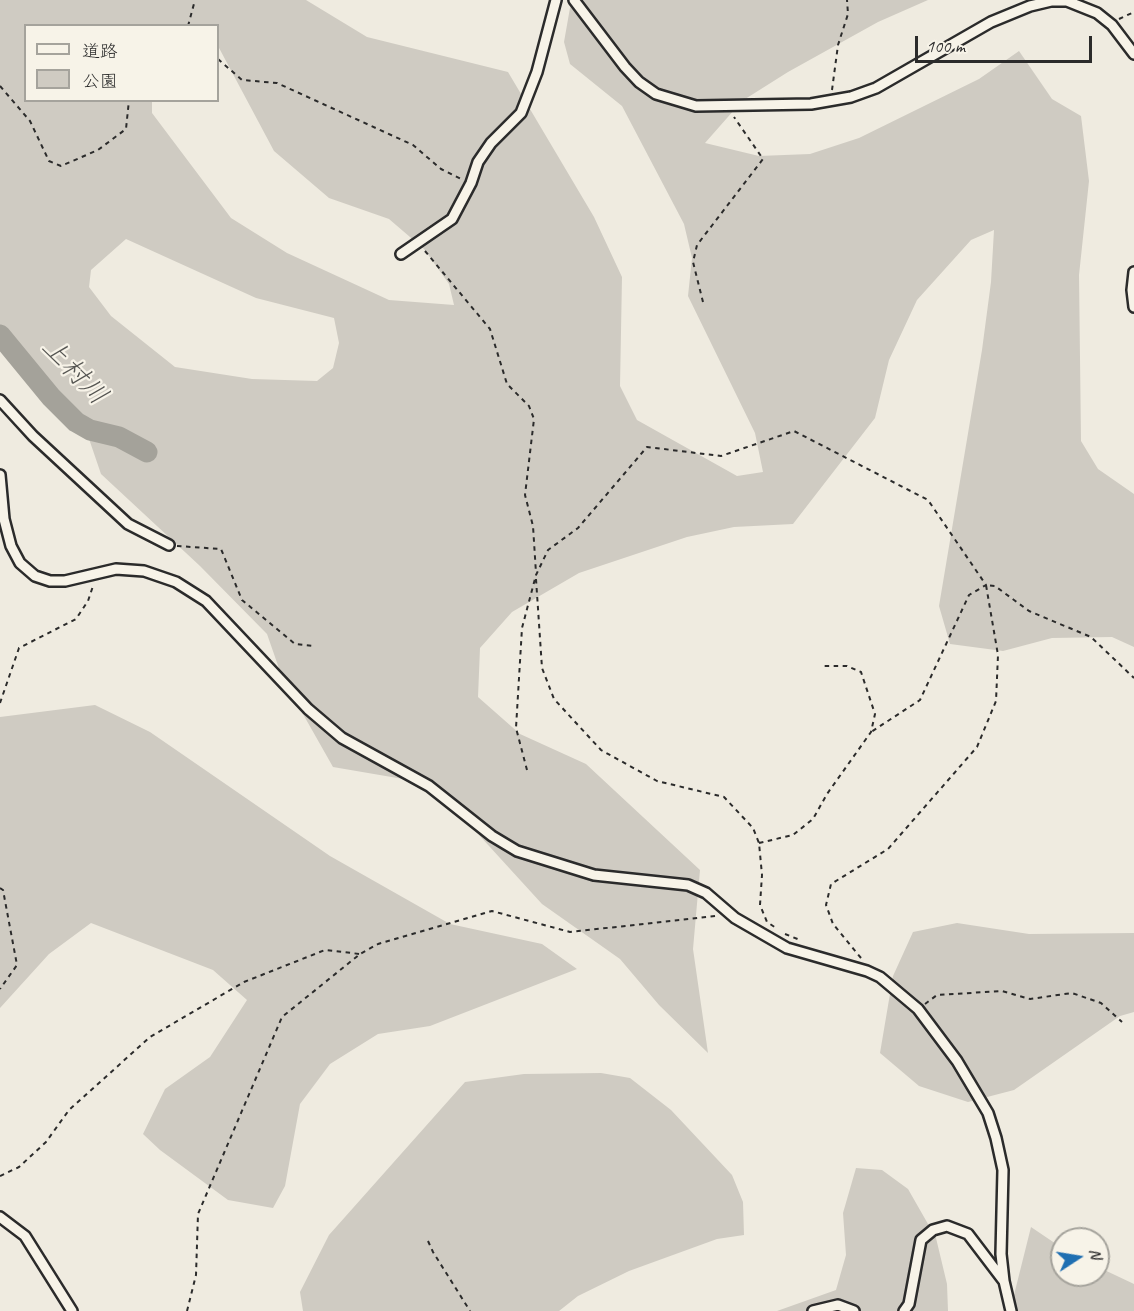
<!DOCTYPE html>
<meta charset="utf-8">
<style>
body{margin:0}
#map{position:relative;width:1134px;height:1311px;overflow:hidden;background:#efebe0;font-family:Caveat,"Klee One",sans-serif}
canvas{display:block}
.legend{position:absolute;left:24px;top:24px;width:195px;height:78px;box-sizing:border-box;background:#f7f3e8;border:2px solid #a5a39c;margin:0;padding:8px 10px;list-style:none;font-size:18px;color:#2b2b2b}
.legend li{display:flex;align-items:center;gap:12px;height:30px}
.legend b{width:30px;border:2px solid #a5a39c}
.north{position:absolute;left:1050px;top:1227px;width:60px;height:60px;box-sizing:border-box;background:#f7f3e8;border:2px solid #a5a39c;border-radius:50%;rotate:78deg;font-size:16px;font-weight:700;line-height:24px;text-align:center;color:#2b2b2b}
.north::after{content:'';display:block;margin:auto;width:21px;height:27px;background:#1f6fb2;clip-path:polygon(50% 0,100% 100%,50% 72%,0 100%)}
.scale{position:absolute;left:915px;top:36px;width:177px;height:27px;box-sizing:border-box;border:3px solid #2b2b2b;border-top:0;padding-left:8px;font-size:18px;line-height:21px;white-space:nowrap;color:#2b2b2b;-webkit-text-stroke:4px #f7f3e8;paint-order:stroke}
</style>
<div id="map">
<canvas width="1134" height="1311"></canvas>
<ul class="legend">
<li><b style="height:8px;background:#f7f3e8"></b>道路</li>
<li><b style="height:16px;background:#cfcbc2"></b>公園</li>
</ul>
<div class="north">N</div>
<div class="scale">100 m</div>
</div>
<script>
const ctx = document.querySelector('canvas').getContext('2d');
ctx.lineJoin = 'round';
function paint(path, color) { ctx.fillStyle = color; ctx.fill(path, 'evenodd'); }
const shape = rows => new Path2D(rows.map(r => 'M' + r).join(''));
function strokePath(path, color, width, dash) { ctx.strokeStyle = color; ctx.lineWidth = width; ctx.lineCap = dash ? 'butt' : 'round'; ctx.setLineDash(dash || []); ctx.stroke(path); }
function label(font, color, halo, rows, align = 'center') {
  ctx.font = font + ' Caveat,"Klee One",sans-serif'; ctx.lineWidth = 4.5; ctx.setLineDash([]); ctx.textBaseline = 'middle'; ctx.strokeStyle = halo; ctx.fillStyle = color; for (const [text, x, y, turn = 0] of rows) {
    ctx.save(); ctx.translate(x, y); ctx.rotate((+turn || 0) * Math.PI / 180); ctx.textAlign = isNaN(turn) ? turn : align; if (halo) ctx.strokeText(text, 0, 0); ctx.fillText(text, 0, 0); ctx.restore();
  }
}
paint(shape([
 [0,0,306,0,367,37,508,72,594,217,622,277,620,386,637,420,737,476,763,472,755,433,688,296,692,258,684,224,622,106,570,64,564,42,570,8,578,0,928,0,878,22,788,72,742,101,705,143,759,156,810,154,859,138,979,79,1019,51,1052,99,1081,116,1089,181,1079,275,1081,441,1098,469,1134,494,1134,647,1112,637,1052,638,1003,651,950,644,939,606,982,350,991,282,994,230,971,240,917,300,889,360,875,418,793,524,734,527,687,537,579,573,512,612,480,648,478,697,520,734,586,764,700,870,693,949,708,1053,659,1005,620,959,542,904,447,800,409,780,333,767,282,677,267,634,200,566,101,474,86,430,26,358,0,347],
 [26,26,218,26,218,46,274,151,329,198,389,219,424,249,449,284,454,305,389,300,287,253,231,218,152,113,152,100,26,100],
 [126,239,256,298,334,318,339,343,333,368,317,381,252,379,175,367,111,316,89,287,91,270],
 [95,705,150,732,330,856,450,924,542,944,577,969,430,1026,378,1034,330,1064,300,1104,285,1186,273,1208,228,1200,160,1150,143,1134,165,1089,210,1057,247,1000,213,970,91,923,49,954,0,1008,0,717],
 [957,923,1029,934,1134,933,1134,1012,1120,1016,1014,1090,968,1102,919,1086,880,1053,893,976,913,932],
 [601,1073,630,1078,671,1110,732,1175,743,1202,744,1235,717,1239,629,1271,578,1296,559,1311,303,1311,300,1292,329,1235,465,1082,524,1074],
 [856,1168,882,1170,908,1189,936,1238,947,1284,948,1311,777,1311,836,1290,846,1255,843,1213],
 [1031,1227,1062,1248,1062,1275,1098,1275,1098,1267,1134,1284,1134,1311,1010,1311]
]), '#cfcbc2');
strokePath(shape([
 [0,335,51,397,76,422,90,430,119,437,147,452]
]), '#a4a29a', 21);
const street = shape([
 [574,0,625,67,639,82,656,94,696,106,811,104,851,97,876,88,991,22,1030,6,1051,1,1067,1,1097,13,1112,25,1134,54],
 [401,254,452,219,471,183,478,162,491,143,521,113,537,72,556,0],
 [1134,272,1132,290,1134,307],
 [0,400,33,436,128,524,169,545],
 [0,475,4,519,11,546,20,563,35,576,50,581,65,581,116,569,144,571,176,582,206,601,308,709,342,738,429,786,492,836,517,851,594,875,688,885,706,893,735,918,787,948,867,971,880,977,918,1009,957,1061,988,1113,996,1138,1003,1170,1001,1254,1004,1281,1011,1311],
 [0,1217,25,1236,72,1311],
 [813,1311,838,1305,854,1311],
 [904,1311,909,1304,921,1240,933,1230,947,1226,968,1234,1003,1280]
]);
strokePath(street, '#2b2b2b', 14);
strokePath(shape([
 [1119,19,1134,12],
 [188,26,195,0],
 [218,59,242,80,277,83,413,145,441,169,463,180],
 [0,86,30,121,49,161,61,166,98,150,126,129,129,100],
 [832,90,838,45,848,14,847,0],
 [425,251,490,329,507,384,529,406,534,419,525,495,533,526,536,573],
 [703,302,693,262,697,245,763,159,734,117],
 [177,546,221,549,242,600,295,644,313,646],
 [536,579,542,668,554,699,601,750,657,781,724,797,753,828,759,843,762,875,760,905,767,922,776,928],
 [0,703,19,648,76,619,88,601,93,586],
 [527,770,516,728,522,628,536,575,548,550,578,528,647,447,721,456,794,431,928,500,986,585,969,595,920,700,871,732],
 [759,843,793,835,813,819,827,794,871,732,875,714,861,672,847,666,824,666],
 [0,888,3,890,17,965,0,989],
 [785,934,800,940],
 [861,958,833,924,826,905,831,884,888,849,977,747,996,701,998,655,986,585,995,586,1029,611,1091,637,1134,678],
 [925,1004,937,995,1002,991,1030,999,1072,993,1101,1003,1122,1022],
 [0,1176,19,1167,46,1142,69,1110,150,1037,244,982,325,950,360,954],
 [428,1241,433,1252,470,1311],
 [187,1311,196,1275,198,1214,282,1017,360,954,378,944,492,911,570,932,716,916]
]), '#2b2b2b', 2, [4.5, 4.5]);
strokePath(street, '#f7f3e8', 9);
label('italic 27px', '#555552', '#f7f3e8', [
 ["上村川",74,372,46]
]);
</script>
